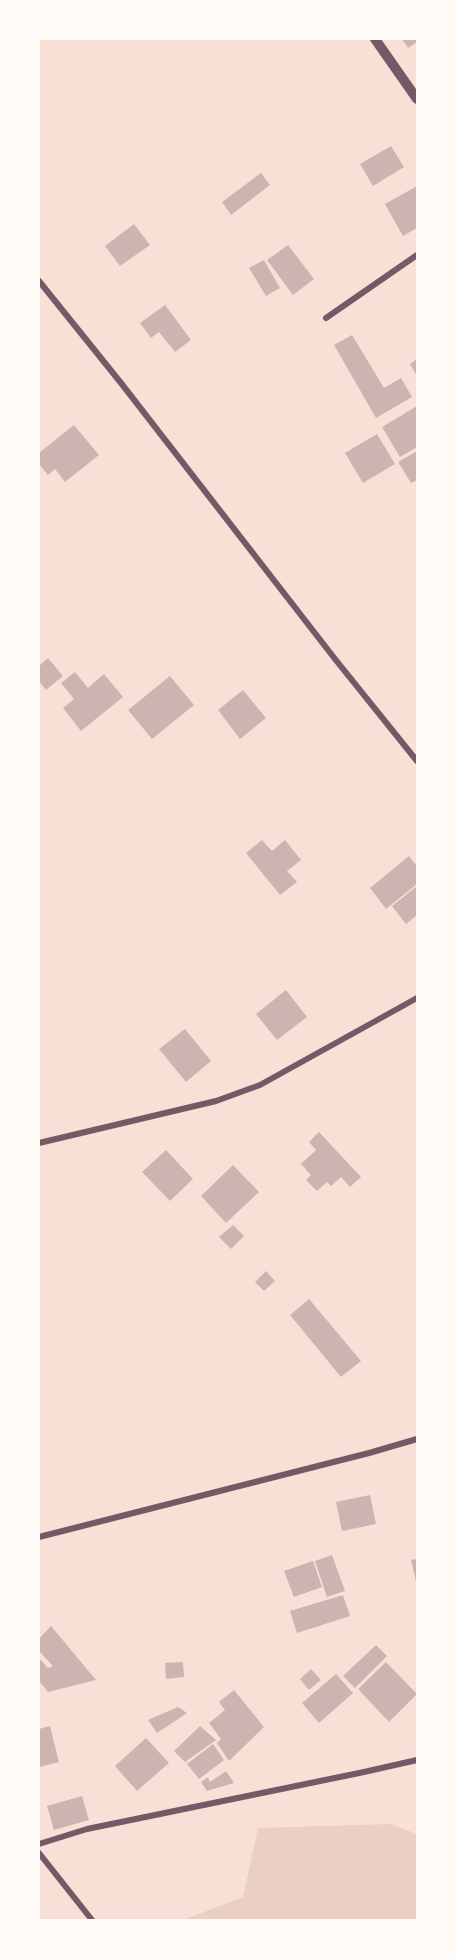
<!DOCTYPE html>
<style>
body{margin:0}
#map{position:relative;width:456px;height:1959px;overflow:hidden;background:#f7e1d7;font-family:"PT Sans",sans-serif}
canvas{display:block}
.frame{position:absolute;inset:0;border:40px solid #fffaf5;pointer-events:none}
</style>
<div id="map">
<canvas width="456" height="1959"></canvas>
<div class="frame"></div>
</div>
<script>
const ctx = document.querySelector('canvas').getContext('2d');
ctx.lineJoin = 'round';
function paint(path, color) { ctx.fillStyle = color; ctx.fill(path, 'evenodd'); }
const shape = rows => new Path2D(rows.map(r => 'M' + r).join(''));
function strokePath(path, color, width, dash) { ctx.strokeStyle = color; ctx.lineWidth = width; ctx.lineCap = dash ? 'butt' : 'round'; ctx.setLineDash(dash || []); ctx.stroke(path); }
paint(shape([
 [391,1824,417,1834,417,1920,183,1920,243,1897,258,1828]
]), '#ebcfc5');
paint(shape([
 [402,39,417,39,417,42,408,48],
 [391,146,404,167,373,186,360,164],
 [261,173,270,185,231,215,222,202],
 [417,186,417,228,403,236,385,204],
 [134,224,150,245,120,266,105,246],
 [288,245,314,279,293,295,267,260],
 [264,260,280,288,266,296,249,268],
 [165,305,191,340,175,352,159,332,151,338,140,323],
 [352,335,384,388,401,378,412,397,376,418,334,345],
 [417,359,417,376,410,364],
 [417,406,417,447,400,457,382,427],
 [74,425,99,455,65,482,55,469,48,475,39,464,39,453],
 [377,434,395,464,363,483,345,453],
 [417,451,417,480,411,483,398,462],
 [48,658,63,676,46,690,39,681,39,666],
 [75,672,88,688,104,674,123,697,81,731,63,708,74,699,61,683],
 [170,676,194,705,152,739,128,710],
 [243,690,266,718,240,739,218,710],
 [262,840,272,851,285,840,301,860,287,871,297,882,280,895,246,853],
 [409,856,417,866,417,884,386,909,370,888],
 [417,886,417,915,406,924,392,906],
 [286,990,307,1017,277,1040,256,1014],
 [185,1029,211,1061,186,1082,159,1049],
 [319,1132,361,1177,350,1187,341,1177,331,1186,327,1182,317,1191,306,1180,311,1175,301,1164,316,1150,309,1142],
 [166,1150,193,1179,170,1201,142,1172],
 [233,1165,259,1192,226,1223,201,1196],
 [233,1225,244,1236,231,1249,219,1237],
 [266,1271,275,1281,264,1291,255,1282],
 [309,1299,361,1361,341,1377,290,1315],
 [370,1495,376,1524,342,1531,336,1502],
 [332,1555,345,1591,327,1597,315,1561],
 [417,1559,417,1581,416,1581,411,1560],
 [313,1561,322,1587,294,1597,284,1571],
 [343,1595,350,1616,297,1633,290,1611],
 [51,1626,96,1680,48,1692,39,1681,39,1658,48,1668,53,1666,39,1651,39,1639],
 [376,1645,387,1656,355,1688,343,1676],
 [183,1662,184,1677,166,1679,165,1663],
 [386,1662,417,1694,389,1722,358,1689],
 [311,1669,321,1680,309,1690,300,1679],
 [336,1674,353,1693,319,1723,302,1703],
 [234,1690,264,1727,229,1761,217,1743,221,1739,209,1723,225,1710,219,1702],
 [178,1707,187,1713,157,1733,148,1720],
 [50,1726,59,1762,39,1767,39,1729],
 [200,1726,216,1740,185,1762,174,1751],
 [146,1738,169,1763,137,1791,115,1766],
 [213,1744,224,1760,199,1779,187,1764],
 [226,1771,234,1783,207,1791,201,1782,208,1777,210,1782],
 [82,1796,89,1820,54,1830,47,1806]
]), '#ccb4b1');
strokePath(shape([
 [39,281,121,383,335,659,417,761],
 [326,318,417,255],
 [39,1143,216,1101,260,1085,417,998],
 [39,1537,369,1453,417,1439],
 [39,1844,87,1829,364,1772,417,1760],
 [39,1853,92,1920]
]), '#755966', 6);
strokePath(shape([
 [375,39,417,99]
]), '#755966', 10);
</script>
